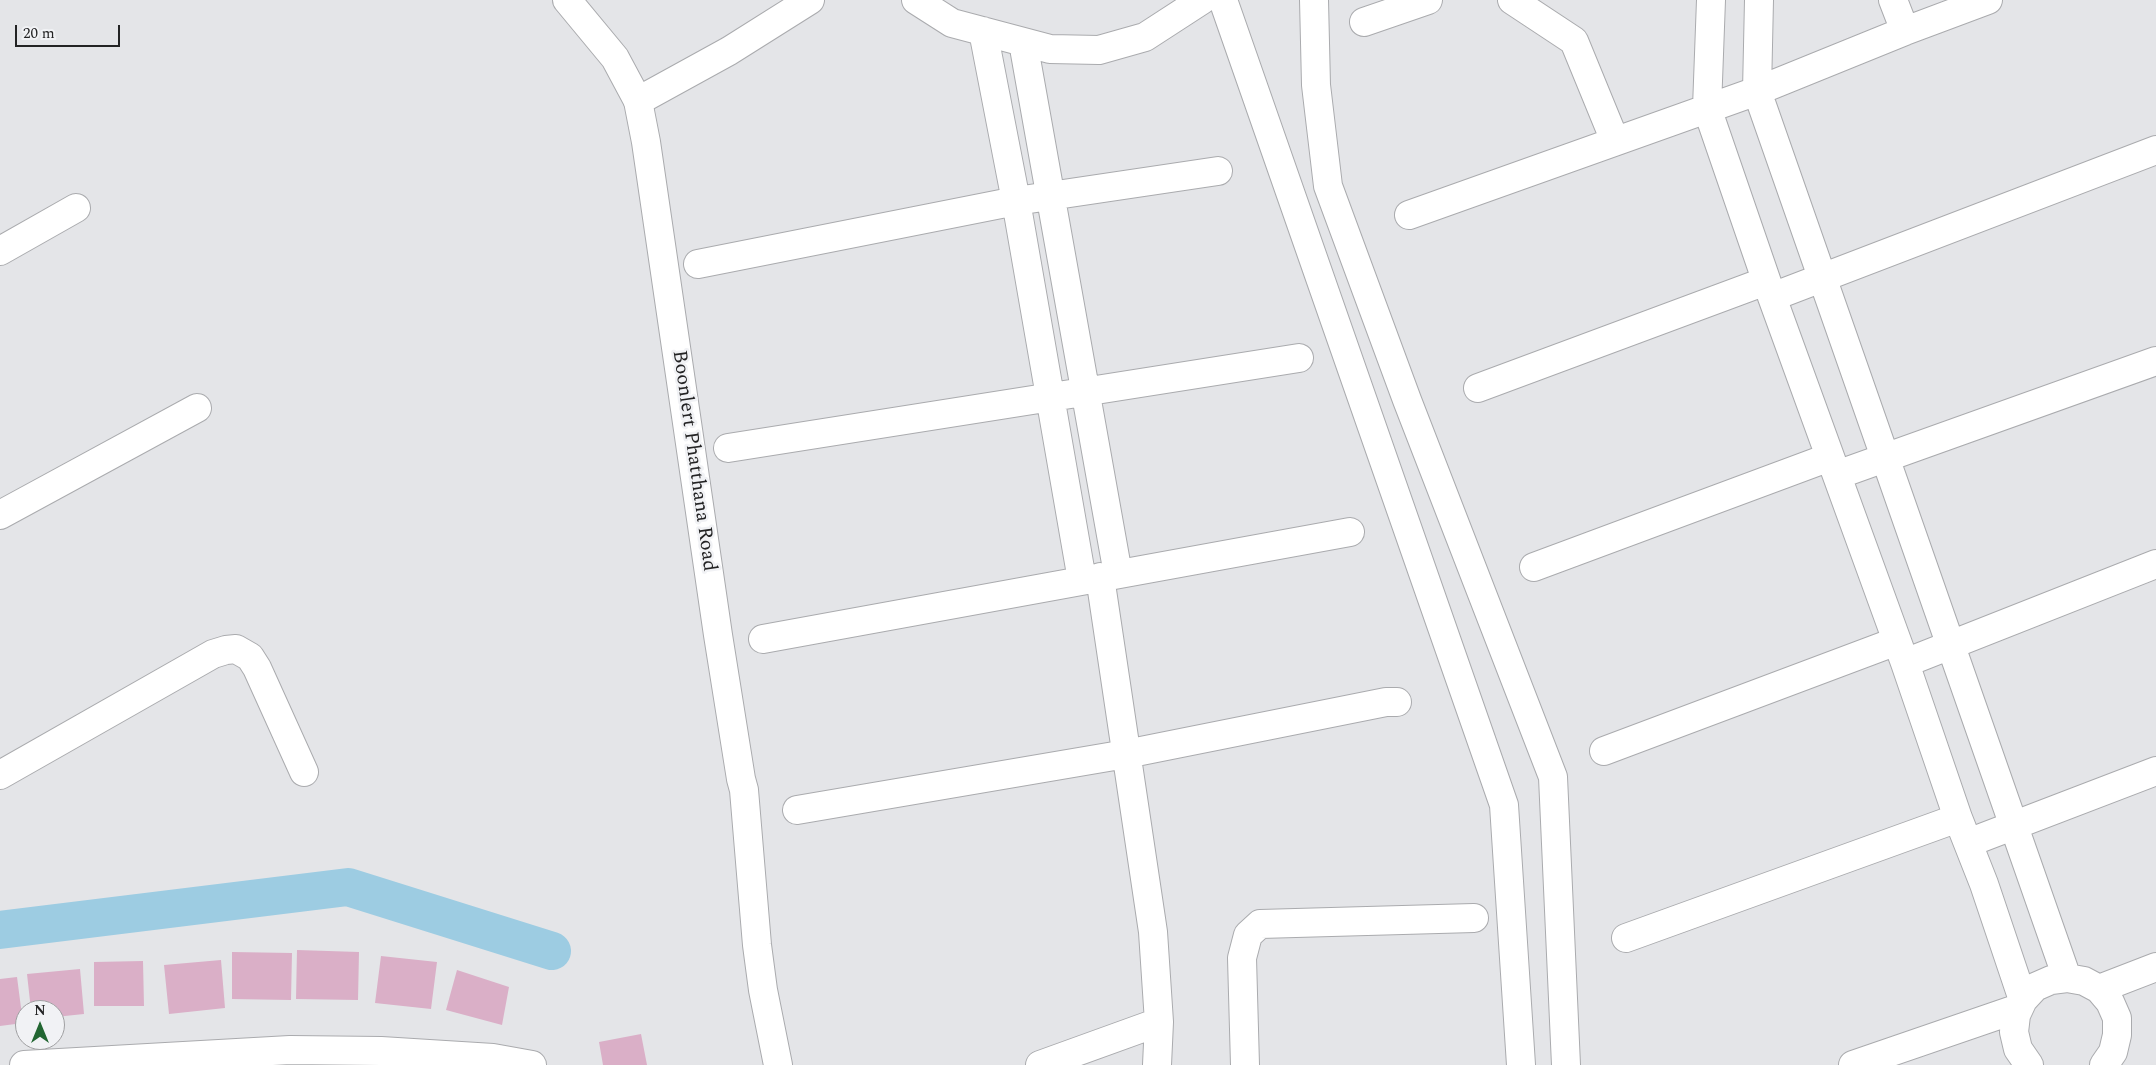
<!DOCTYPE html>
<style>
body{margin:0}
#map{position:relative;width:2156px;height:1065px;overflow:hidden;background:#e4e5e8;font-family:Spectral,serif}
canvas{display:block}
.north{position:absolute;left:15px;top:1000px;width:50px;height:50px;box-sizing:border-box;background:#f1f2f5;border:1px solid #9f9fa1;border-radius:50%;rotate:0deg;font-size:14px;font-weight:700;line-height:20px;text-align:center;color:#232324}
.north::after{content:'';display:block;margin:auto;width:18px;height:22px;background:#226632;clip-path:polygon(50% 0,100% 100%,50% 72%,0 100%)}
.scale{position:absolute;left:15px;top:25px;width:105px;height:22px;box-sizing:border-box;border:2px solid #232324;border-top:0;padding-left:6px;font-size:15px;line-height:18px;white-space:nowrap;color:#232324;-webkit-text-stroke:4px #f1f2f5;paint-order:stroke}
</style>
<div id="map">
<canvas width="2156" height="1065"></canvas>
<div class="north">N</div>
<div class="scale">20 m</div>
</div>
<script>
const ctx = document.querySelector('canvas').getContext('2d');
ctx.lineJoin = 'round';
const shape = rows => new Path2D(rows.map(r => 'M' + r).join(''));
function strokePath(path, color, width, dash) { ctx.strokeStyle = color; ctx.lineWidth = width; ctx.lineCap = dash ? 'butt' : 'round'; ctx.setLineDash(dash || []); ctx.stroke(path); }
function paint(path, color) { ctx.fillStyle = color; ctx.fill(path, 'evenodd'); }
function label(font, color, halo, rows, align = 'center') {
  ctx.font = font + ' Spectral,serif'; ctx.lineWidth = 5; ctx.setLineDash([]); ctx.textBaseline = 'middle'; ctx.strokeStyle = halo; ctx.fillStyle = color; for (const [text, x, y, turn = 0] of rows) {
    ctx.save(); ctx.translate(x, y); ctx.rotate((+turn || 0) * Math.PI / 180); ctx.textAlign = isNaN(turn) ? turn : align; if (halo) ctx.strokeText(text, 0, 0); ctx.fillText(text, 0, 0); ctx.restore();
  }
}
strokePath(shape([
 [0,930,348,887,552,951]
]), '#9dcce2', 38);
paint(shape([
 [297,950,359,952,358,1000,296,999],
 [232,952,292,953,291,1000,232,999],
 [381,956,437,962,431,1009,375,1003],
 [221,960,225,1008,169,1014,164,965],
 [143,961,144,1006,94,1006,94,962],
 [80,969,84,1014,55,1017,55,1010,31,1010,27,974],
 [457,970,509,987,502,1025,446,1010],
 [17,977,23,1023,0,1026,0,979],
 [641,1034,647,1065,603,1065,599,1042]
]), '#daafc7');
const minor = shape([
 [916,0,952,23,1050,49,1099,50,1145,37,1202,0],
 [1223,0,1504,805,1521,1065],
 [1314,0,1316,85,1328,186,1407,400,1553,777,1566,1065],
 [1512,0,1574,41,1615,141],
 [1711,0,1707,108,1772,297,1905,663,1958,818,1984,884,2023,1000],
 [1759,0,1757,91,2067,978],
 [1893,0,1905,31],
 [1364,22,1428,0],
 [983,31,1016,201,1082,580],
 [1023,42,1118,574],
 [638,101,646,142,718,635,741,779,744,790,757,945,763,990,778,1065],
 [1409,215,1757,91,1905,31,1988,0],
 [0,251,76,208],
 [698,264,1016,201,1218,171],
 [1772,297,2156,150],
 [1478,388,1766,281],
 [728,448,1299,358],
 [1837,475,2156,361],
 [0,515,197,408],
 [1534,567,1830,457],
 [1100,577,1153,932,1159,1022,1157,1065],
 [763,639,1350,532],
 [1905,663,2156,564],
 [1604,751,1897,641],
 [0,775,213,654,226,650,236,649,250,657,257,668,304,772],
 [797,810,1126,754,1386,702,1397,702],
 [1968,843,2156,771],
 [1626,938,1958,818],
 [2099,989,2156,967],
 [24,1065,290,1050,381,1051,493,1058,532,1065],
 [1040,1065,1159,1022],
 [1245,1065,1242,958,1248,935,1260,924,1474,918],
 [1853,1065,2019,1008],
 [2029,1065,2018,1049,2014,1032,2016,1015,2023,1000,2035,987,2051,980,2067,978,2084,981,2099,989,2110,1002,2117,1018,2117,1035,2113,1052,2104,1065]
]);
const tertiary = shape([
 [567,0,615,58,638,101,729,51,810,0]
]);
strokePath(minor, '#aaabae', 30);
strokePath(tertiary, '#aaabae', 30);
strokePath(minor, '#fff', 28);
strokePath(tertiary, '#fff', 28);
label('20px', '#232324', '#f1f2f5', [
 ["Boonlert Phatthana Road",693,461,82]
]);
</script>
